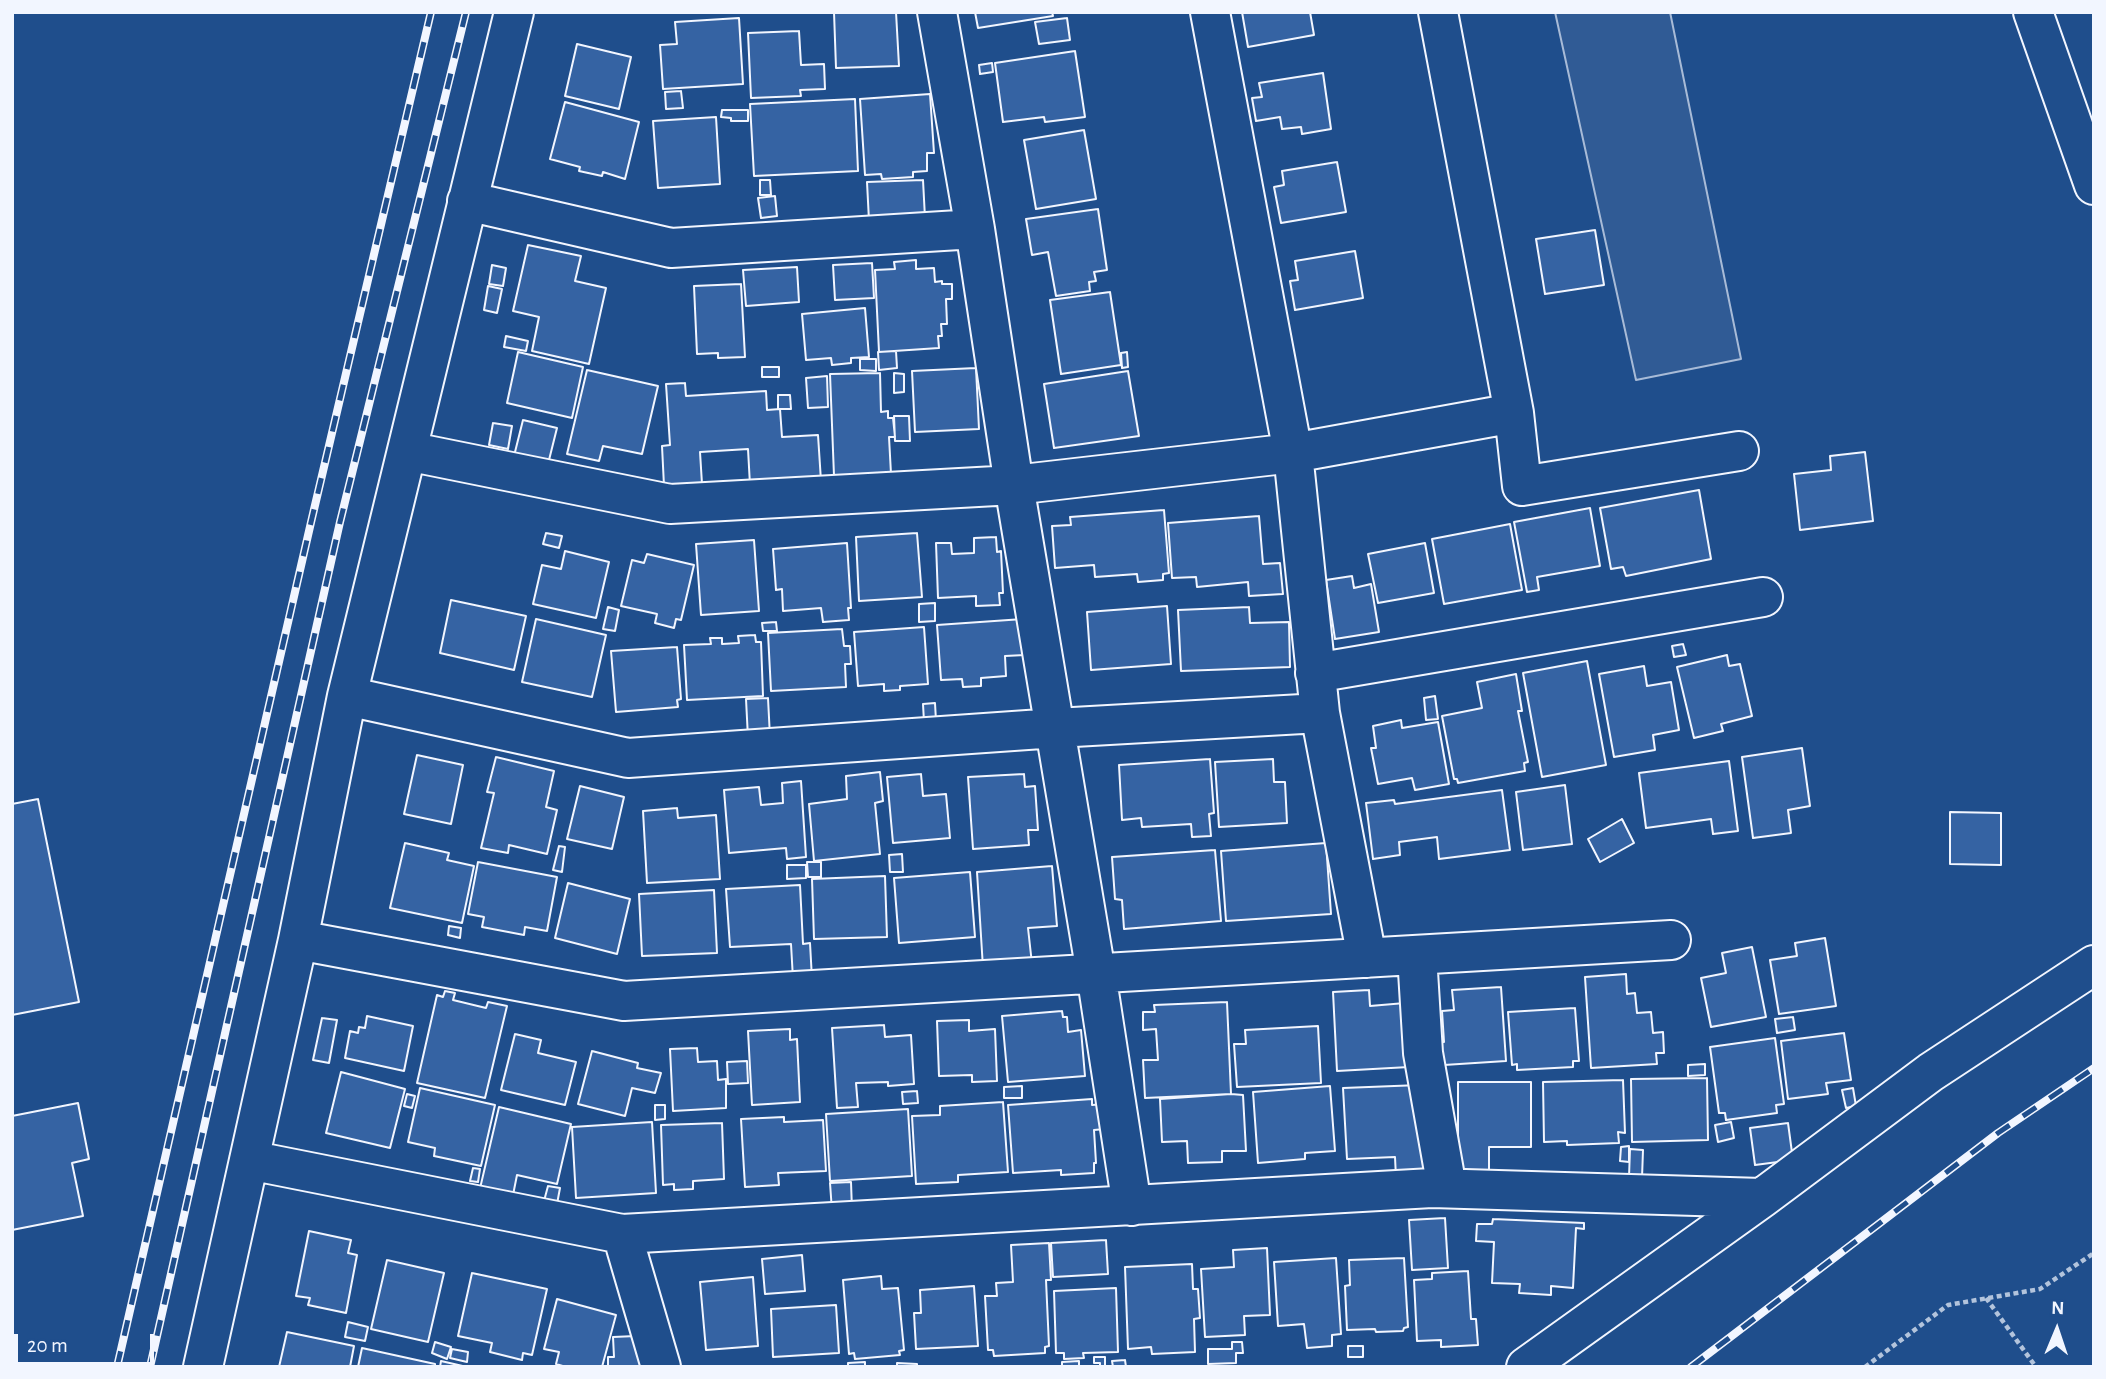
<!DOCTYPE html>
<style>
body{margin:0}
#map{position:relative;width:2106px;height:1379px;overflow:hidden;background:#1f4e8c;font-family:"Alegreya Sans",sans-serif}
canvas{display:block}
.frame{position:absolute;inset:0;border:14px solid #f2f6ff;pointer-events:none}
.north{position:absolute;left:2022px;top:1295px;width:70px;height:70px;-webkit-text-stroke:5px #1f4e8c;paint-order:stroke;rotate:2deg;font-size:19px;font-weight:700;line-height:28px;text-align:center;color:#f2f6ff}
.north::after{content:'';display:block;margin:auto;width:24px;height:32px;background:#f2f6ff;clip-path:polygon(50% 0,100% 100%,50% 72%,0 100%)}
.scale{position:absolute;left:14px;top:1334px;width:140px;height:32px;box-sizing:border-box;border:4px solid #f2f6ff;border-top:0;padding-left:9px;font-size:21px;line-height:24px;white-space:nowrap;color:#f2f6ff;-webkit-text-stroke:5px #1f4e8c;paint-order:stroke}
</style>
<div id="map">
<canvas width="2106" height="1379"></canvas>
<div class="frame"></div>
<div class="north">N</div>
<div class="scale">20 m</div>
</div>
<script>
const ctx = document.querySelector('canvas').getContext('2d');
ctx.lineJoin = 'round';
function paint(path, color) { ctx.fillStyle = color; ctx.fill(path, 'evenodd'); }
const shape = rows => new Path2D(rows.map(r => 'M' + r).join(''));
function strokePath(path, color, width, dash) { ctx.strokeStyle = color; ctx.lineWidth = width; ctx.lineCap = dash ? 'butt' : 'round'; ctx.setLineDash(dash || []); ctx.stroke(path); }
const built = shape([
 [1555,12,1670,12,1741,359,1636,380,1555,12]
]);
paint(built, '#305b95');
strokePath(built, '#a8bbd7', 2);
const building = shape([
 [834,12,896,12,899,66,836,68,834,12],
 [975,12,1052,12,1053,16,978,28,975,12],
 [1242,12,1310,12,1314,35,1248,47,1242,12],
 [739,18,743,84,663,89,660,45,677,44,675,22,739,18],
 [1067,18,1070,40,1039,44,1035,22,1067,18],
 [799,31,801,65,824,64,825,89,800,90,801,96,751,98,748,33,799,31],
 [577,44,631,57,619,109,565,96,577,44],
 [1075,51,1085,117,1045,122,1044,117,1003,122,995,63,1075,51],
 [992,63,993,72,980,74,979,65,992,63],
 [1323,73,1331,129,1302,134,1301,127,1282,129,1280,117,1256,121,1252,98,1262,97,1259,83,1323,73],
 [681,91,683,108,666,109,665,92,681,91],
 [930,94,934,153,927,153,927,171,913,172,913,177,882,179,881,174,865,175,860,99,930,94],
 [855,99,858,171,754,176,750,104,855,99],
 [565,102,639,122,625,179,603,172,602,176,579,171,580,167,550,159,565,102],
 [722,110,748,110,748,121,731,121,731,118,721,117,722,110],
 [716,117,720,184,658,188,653,121,716,117],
 [1084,130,1096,199,1036,209,1024,140,1084,130],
 [1337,162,1346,212,1281,223,1274,187,1284,185,1282,171,1337,162],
 [760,180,770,180,771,195,760,195,760,180],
 [923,180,925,218,869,221,867,182,923,180],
 [775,196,777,216,761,218,758,198,775,196],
 [1098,209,1107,270,1094,272,1096,281,1089,282,1090,291,1056,296,1048,252,1032,255,1026,219,1098,209],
 [1595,230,1604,285,1545,294,1536,239,1595,230],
 [528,245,581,256,575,281,606,288,589,364,532,351,539,317,513,311,528,245],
 [1355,251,1363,298,1295,310,1290,281,1298,280,1295,261,1355,251],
 [916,260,916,269,934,268,935,282,942,281,942,284,952,284,952,299,946,299,947,324,941,324,942,336,938,336,939,348,879,352,875,270,895,269,894,262,916,260],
 [872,263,874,298,835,300,833,265,872,263],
 [492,265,506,268,503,286,489,284,492,265],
 [797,267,799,302,746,306,743,270,797,267],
 [741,284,745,357,718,358,718,353,697,354,694,286,741,284],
 [488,286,502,289,497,313,484,310,488,286],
 [1110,292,1121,365,1061,374,1050,300,1110,292],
 [865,308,869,357,851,358,851,363,832,365,831,358,806,360,802,314,865,308],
 [506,336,528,341,526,351,504,347,506,336],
 [896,351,897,368,879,370,878,352,896,351],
 [518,352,583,367,572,418,507,403,518,352],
 [1127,352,1128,367,1122,368,1121,353,1127,352],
 [860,359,876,359,876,371,860,370,860,359],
 [762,367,779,367,779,377,762,377,762,367],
 [976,368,979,429,915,432,912,371,976,368],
 [587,370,658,386,642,454,603,446,599,461,567,454,587,370],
 [1128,371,1139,436,1054,448,1044,384,1128,371],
 [880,373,881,412,888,411,888,418,893,418,895,437,889,437,891,474,834,476,830,374,880,373],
 [894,373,904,374,904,392,894,393,894,373],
 [827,376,828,407,808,408,806,378,827,376],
 [685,383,686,396,766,391,767,410,780,409,782,437,818,435,821,481,750,485,748,449,700,452,702,484,664,486,662,446,670,445,666,384,685,383],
 [778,395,790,395,791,409,778,409,778,395],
 [894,416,909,416,910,441,895,441,894,416],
 [523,420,557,428,548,464,514,456,523,420],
 [493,423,512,426,508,449,489,445,493,423],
 [1865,452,1873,521,1800,530,1794,474,1831,470,1830,456,1865,452],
 [1699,490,1711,559,1626,576,1623,567,1611,569,1600,508,1699,490],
 [1590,508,1600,566,1537,577,1539,590,1527,592,1514,522,1590,508],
 [1164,510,1169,573,1163,574,1163,580,1138,582,1137,574,1095,577,1094,565,1055,568,1052,526,1071,525,1070,517,1164,510],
 [1259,516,1263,564,1280,563,1283,594,1249,596,1248,582,1197,587,1196,577,1172,578,1168,523,1259,516],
 [1510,524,1522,590,1444,604,1432,539,1510,524],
 [546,533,562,536,559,548,543,544,546,533],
 [917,533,922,597,859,601,856,537,917,533],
 [996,537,997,552,1001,551,1003,593,999,593,1000,605,976,606,976,596,938,598,936,543,951,543,952,554,974,553,974,538,996,537],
 [754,540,759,611,701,615,696,544,754,540],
 [847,543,851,608,848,608,849,620,823,622,821,608,783,611,782,589,776,590,773,549,847,543],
 [1425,543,1434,593,1378,603,1368,554,1425,543],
 [565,551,609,562,596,618,533,604,542,565,561,569,565,551],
 [647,554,694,565,681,620,676,619,674,628,655,623,657,614,621,606,632,560,644,563,647,554],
 [1352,576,1354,588,1371,584,1379,632,1335,639,1326,580,1352,576],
 [451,600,526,616,514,670,440,653,451,600],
 [935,603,935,621,919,622,919,604,935,603],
 [1167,606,1171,664,1091,670,1087,612,1167,606],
 [608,607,619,610,615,631,603,629,608,607],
 [1249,607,1250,623,1289,622,1290,667,1181,671,1178,610,1249,607],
 [536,619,606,635,592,697,522,682,536,619],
 [1023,619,1025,655,1005,656,1006,676,981,678,981,686,963,687,962,679,941,680,937,625,1023,619],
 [776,622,777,631,763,631,762,623,776,622],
 [924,627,928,684,900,686,900,690,884,691,884,684,858,686,854,632,924,627],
 [842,629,844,646,850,646,851,664,845,664,846,687,771,691,768,633,842,629],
 [755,635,756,642,761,642,763,696,687,700,684,645,711,644,710,638,722,638,722,644,739,643,738,636,755,635],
 [1683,644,1686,655,1674,657,1672,646,1683,644],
 [677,647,681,699,677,700,678,707,616,712,611,651,677,647],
 [1727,655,1729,666,1740,664,1752,716,1721,724,1723,731,1694,738,1677,667,1727,655],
 [1587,661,1606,765,1542,777,1523,673,1587,661],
 [1644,666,1647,686,1671,682,1679,730,1653,735,1655,750,1614,757,1599,674,1644,666],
 [1516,674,1522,711,1518,711,1528,762,1524,763,1525,771,1458,783,1457,779,1454,779,1442,716,1482,708,1477,682,1516,674],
 [1435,696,1438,719,1426,720,1424,698,1435,696],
 [768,698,770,737,748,738,746,699,768,698],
 [935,703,936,721,924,722,923,704,935,703],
 [1401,720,1402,728,1438,722,1449,784,1415,790,1412,778,1378,784,1371,748,1376,748,1373,726,1401,720],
 [1802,748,1810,806,1788,810,1791,833,1753,838,1742,757,1802,748],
 [417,755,463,765,451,824,404,814,417,755],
 [496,757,554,771,546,807,557,810,547,854,509,845,508,853,481,848,494,793,487,792,496,757],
 [1210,759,1214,813,1209,814,1211,836,1192,837,1191,824,1142,827,1141,818,1122,820,1119,765,1210,759],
 [1273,759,1274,782,1285,782,1287,823,1219,827,1215,762,1273,759],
 [1729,761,1738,831,1713,834,1711,819,1646,828,1639,773,1729,761],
 [880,772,883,801,875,803,880,854,814,861,809,804,847,799,846,776,880,772],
 [921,774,923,796,946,794,950,838,893,843,887,777,921,774],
 [1024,774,1025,787,1035,786,1038,830,1028,830,1029,845,973,849,968,777,1024,774],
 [801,781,806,857,787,859,786,848,729,853,724,790,759,787,761,805,783,803,782,783,801,781],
 [1565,785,1572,844,1523,850,1516,792,1565,785],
 [580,786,624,797,612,849,567,839,580,786],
 [1502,790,1510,850,1439,859,1437,837,1399,842,1400,855,1373,859,1366,803,1394,800,1395,804,1502,790],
 [38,799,79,1002,12,1015,12,804,38,799],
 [677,808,678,818,716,815,720,879,647,883,643,811,677,808],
 [1950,812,2001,813,2001,865,1950,864,1950,812],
 [1622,819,1634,843,1600,862,1588,839,1622,819],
 [405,843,449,853,447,860,474,866,462,923,390,908,405,843],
 [1326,843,1331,914,1226,921,1221,851,1326,843],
 [559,846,565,847,562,872,553,870,559,846],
 [1215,850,1221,921,1124,929,1122,900,1115,899,1112,857,1215,850],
 [902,854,903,872,890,872,889,855,902,854],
 [478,862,557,877,547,931,525,927,524,935,482,927,484,917,468,914,478,862],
 [807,862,821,862,821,877,808,877,807,862],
 [787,865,806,865,806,878,787,879,787,865],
 [1052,866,1057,926,1028,928,1032,964,983,968,977,872,1052,866],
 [970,872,975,937,899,943,894,878,970,872],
 [885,876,887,937,814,939,812,879,885,876],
 [568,883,630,899,617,954,555,938,568,883],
 [800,885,803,944,810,943,812,979,793,979,791,944,730,947,726,889,800,885],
 [714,890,717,953,642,956,639,894,714,890],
 [449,926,461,928,460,938,448,935,449,926],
 [1825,938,1836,1006,1779,1014,1770,960,1797,956,1795,943,1825,938],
 [1752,947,1766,1017,1711,1027,1701,978,1726,973,1722,953,1752,947],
 [1626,974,1627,994,1635,993,1637,1013,1651,1012,1653,1033,1663,1032,1664,1053,1656,1053,1657,1064,1591,1068,1585,977,1626,974],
 [1501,987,1506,1061,1444,1065,1444,1058,1434,1058,1433,1042,1444,1042,1442,1011,1454,1010,1452,990,1501,987],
 [1369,990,1370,1006,1405,1003,1409,1067,1337,1071,1333,992,1369,990],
 [445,991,455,993,453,1000,486,1008,488,1002,507,1006,485,1098,417,1083,437,995,443,997,445,991],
 [1227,1002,1231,1094,1145,1098,1143,1060,1158,1060,1156,1029,1143,1030,1143,1012,1155,1012,1154,1005,1227,1002],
 [1575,1008,1579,1061,1573,1061,1573,1067,1517,1070,1517,1064,1512,1065,1508,1012,1575,1008],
 [1062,1011,1063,1017,1067,1017,1068,1032,1081,1030,1085,1076,1008,1082,1002,1016,1062,1011],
 [367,1016,413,1026,404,1071,345,1058,350,1031,358,1033,359,1027,365,1028,367,1016],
 [1793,1017,1795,1030,1777,1033,1775,1019,1793,1017],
 [322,1018,337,1020,329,1063,313,1060,322,1018],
 [969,1020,969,1031,995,1029,997,1081,972,1082,972,1075,939,1076,937,1021,969,1020],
 [884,1025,885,1037,911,1035,914,1084,888,1086,888,1082,856,1083,858,1107,837,1108,832,1028,884,1025],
 [1318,1026,1321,1083,1237,1087,1234,1044,1246,1044,1245,1030,1318,1026],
 [790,1029,790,1040,797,1039,800,1102,752,1105,748,1031,790,1029],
 [1844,1033,1851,1080,1826,1083,1828,1094,1788,1099,1781,1041,1844,1033],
 [515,1034,541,1040,538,1053,576,1062,565,1105,501,1090,515,1034],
 [1775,1038,1784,1104,1776,1105,1777,1113,1726,1120,1725,1113,1719,1113,1710,1047,1775,1038],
 [697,1048,698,1062,717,1061,718,1080,726,1079,726,1108,673,1111,670,1049,697,1048],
 [592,1051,638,1063,637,1068,661,1073,655,1093,632,1088,625,1116,578,1104,592,1051],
 [747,1061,748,1083,728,1084,727,1062,747,1061],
 [1705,1064,1705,1075,1688,1076,1688,1065,1705,1064],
 [341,1072,405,1089,390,1148,326,1133,341,1072],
 [1707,1078,1708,1140,1632,1142,1631,1079,1707,1078],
 [1623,1080,1625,1133,1618,1132,1619,1143,1567,1145,1567,1141,1544,1142,1543,1082,1623,1080],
 [1458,1082,1531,1082,1531,1147,1489,1147,1489,1173,1449,1173,1458,1142,1458,1082],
 [1420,1085,1433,1176,1396,1178,1395,1157,1347,1159,1343,1088,1420,1085],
 [1022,1086,1022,1098,1004,1098,1004,1087,1022,1086],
 [1330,1086,1335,1151,1305,1153,1305,1159,1258,1163,1253,1092,1330,1086],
 [420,1088,495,1105,481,1166,434,1156,435,1148,408,1142,420,1088],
 [1853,1088,1856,1106,1846,1108,1842,1090,1853,1088],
 [917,1091,918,1103,903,1104,902,1092,917,1091],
 [407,1094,415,1096,412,1108,404,1106,407,1094],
 [1231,1094,1243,1095,1246,1151,1222,1151,1222,1162,1188,1163,1187,1141,1162,1142,1160,1099,1231,1094],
 [1092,1099,1092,1105,1104,1104,1105,1129,1094,1130,1096,1163,1094,1163,1094,1173,1061,1175,1061,1170,1013,1173,1008,1105,1092,1099],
 [1003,1102,1008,1172,958,1175,958,1182,916,1184,912,1116,940,1115,940,1106,1003,1102],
 [78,1103,89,1159,72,1163,83,1216,12,1230,12,1116,78,1103],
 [655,1105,665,1105,665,1119,655,1120,655,1105],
 [499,1107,571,1124,557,1184,517,1175,511,1205,478,1197,499,1107],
 [908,1109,912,1176,830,1181,826,1114,908,1109],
 [784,1117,784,1122,823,1120,826,1171,778,1173,779,1185,745,1187,741,1119,784,1117],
 [652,1122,656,1193,576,1198,572,1127,652,1122],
 [1731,1122,1734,1138,1718,1142,1715,1125,1731,1122],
 [722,1123,724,1179,693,1181,693,1189,674,1190,674,1184,663,1185,661,1125,722,1123],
 [1788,1123,1793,1160,1755,1165,1750,1128,1788,1123],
 [1629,1146,1629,1162,1620,1161,1621,1147,1629,1146],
 [1630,1149,1643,1150,1642,1178,1629,1177,1630,1149],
 [473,1168,480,1169,478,1182,470,1181,473,1168],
 [851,1182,852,1210,832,1211,830,1183,851,1182],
 [548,1186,560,1188,557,1204,544,1201,548,1186],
 [1445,1218,1448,1268,1412,1270,1409,1220,1445,1218],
 [1493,1219,1584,1223,1584,1229,1576,1228,1573,1288,1551,1286,1551,1295,1519,1293,1520,1284,1492,1283,1494,1242,1476,1241,1477,1224,1492,1224,1493,1219],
 [309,1231,351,1240,348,1253,357,1255,346,1313,308,1305,310,1298,296,1296,309,1231],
 [1106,1240,1108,1274,1053,1277,1051,1243,1106,1240],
 [1049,1243,1051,1280,1046,1280,1049,1346,1045,1347,1045,1353,994,1356,993,1350,988,1350,985,1296,997,1296,996,1283,1013,1282,1011,1245,1049,1243],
 [1267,1248,1270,1315,1244,1316,1245,1335,1205,1337,1201,1269,1234,1267,1233,1250,1267,1248],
 [802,1255,805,1291,765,1294,762,1259,802,1255],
 [1336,1258,1341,1334,1332,1335,1332,1346,1307,1348,1304,1324,1278,1326,1274,1262,1336,1258],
 [1404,1258,1408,1327,1404,1328,1403,1331,1376,1332,1375,1329,1347,1330,1345,1286,1350,1285,1349,1260,1404,1258],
 [387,1260,444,1273,428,1342,371,1329,387,1260],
 [1192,1264,1193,1289,1198,1289,1200,1318,1194,1319,1195,1352,1152,1354,1151,1347,1128,1349,1125,1267,1192,1264],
 [1468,1271,1471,1319,1476,1319,1478,1345,1441,1347,1441,1340,1417,1341,1414,1280,1432,1279,1432,1273,1468,1271],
 [472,1273,547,1289,532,1355,523,1353,522,1360,490,1352,492,1343,458,1336,472,1273],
 [881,1276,882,1289,898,1288,904,1350,899,1351,900,1355,855,1359,854,1353,849,1354,843,1280,881,1276],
 [753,1277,758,1346,706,1350,700,1282,753,1277],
 [974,1286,978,1346,916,1349,914,1313,921,1313,920,1290,974,1286],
 [1116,1288,1118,1352,1083,1353,1084,1358,1064,1359,1064,1353,1056,1353,1054,1291,1116,1288],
 [557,1299,616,1315,602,1367,566,1367,556,1364,559,1352,544,1349,557,1299],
 [836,1305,839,1353,773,1357,771,1309,836,1305],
 [348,1322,368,1327,365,1341,345,1337,348,1322],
 [287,1332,354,1346,350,1367,279,1367,287,1332],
 [636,1336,637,1356,642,1356,643,1367,608,1367,608,1357,614,1357,613,1337,636,1336],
 [435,1342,451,1347,447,1359,432,1353,435,1342],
 [1232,1342,1242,1342,1243,1353,1236,1353,1236,1363,1208,1364,1208,1349,1232,1349,1232,1342],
 [1348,1346,1363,1346,1363,1357,1348,1357,1348,1346],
 [362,1348,435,1364,435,1367,358,1367,362,1348],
 [452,1349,468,1352,467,1362,450,1358,452,1349],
 [1094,1357,1105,1357,1105,1367,1100,1367,1100,1363,1094,1363,1094,1357],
 [1125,1360,1126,1367,1113,1367,1112,1361,1125,1360],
 [441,1361,467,1367,440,1367,441,1361],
 [1079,1361,1079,1367,1062,1367,1062,1362,1079,1361],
 [865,1362,865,1367,848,1367,848,1363,865,1362],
 [897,1363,917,1364,917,1367,897,1367,897,1363]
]);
paint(building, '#3563a3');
strokePath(building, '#f2f6ff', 2);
const street = shape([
 [937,12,975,229,1014,485,1096,973,1132,1206],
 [1210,12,1293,453,1320,713,1367,958],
 [2033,12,2094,185],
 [467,201,671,248,975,229],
 [1514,413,1522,486,1739,451],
 [407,451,670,504,1014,485,1293,453,1514,413,1438,12],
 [1315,673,1763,597],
 [347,696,628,758,1056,728,1320,713],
 [298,940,624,1001,1671,940],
 [1417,955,1423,1053,1447,1188],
 [249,1160,622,1234,1432,1188,1762,1198],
 [622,1234,661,1367],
 [203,1367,298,940,347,696,514,12],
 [1526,1367,1762,1198,1931,1072,2094,965]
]);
strokePath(street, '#f2f6ff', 42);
strokePath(shape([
 [1986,1298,2036,1367],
 [1865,1367,1948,1305,2040,1289,2094,1253]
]), '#b3c4dc', 4.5, [5, 3.5]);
strokePath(street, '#1f4e8c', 38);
const rail = shape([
 [117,1367,312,518,431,12],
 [150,1367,340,522,466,12],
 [1691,1367,1998,1133,2094,1068]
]);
strokePath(rail, '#f2f6ff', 8);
strokePath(rail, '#1f4e8c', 5, [16]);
</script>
